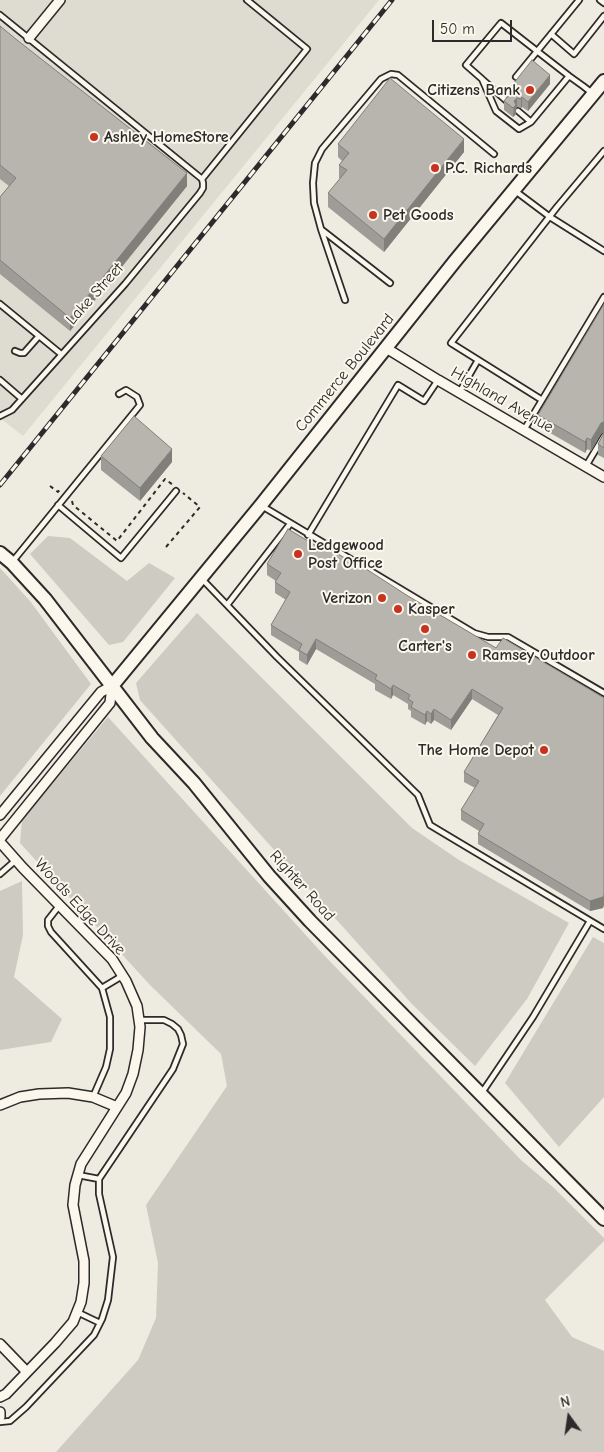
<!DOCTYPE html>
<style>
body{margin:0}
#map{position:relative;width:604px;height:1452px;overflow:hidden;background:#eeebe0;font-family:"Comic Neue",sans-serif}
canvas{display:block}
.north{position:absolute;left:544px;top:1392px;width:50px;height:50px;-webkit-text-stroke:4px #fbf7ec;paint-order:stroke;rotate:346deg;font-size:14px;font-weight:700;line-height:20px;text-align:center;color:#2b2b2b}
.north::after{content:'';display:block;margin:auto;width:18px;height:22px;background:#2b2b2b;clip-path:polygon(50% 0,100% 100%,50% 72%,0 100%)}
.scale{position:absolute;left:432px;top:20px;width:80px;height:22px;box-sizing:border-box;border:2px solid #2b2b2b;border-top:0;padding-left:6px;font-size:15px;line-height:18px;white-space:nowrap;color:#2b2b2b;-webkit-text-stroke:4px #fbf7ec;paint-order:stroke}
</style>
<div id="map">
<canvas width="604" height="1452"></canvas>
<div class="north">N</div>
<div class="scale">50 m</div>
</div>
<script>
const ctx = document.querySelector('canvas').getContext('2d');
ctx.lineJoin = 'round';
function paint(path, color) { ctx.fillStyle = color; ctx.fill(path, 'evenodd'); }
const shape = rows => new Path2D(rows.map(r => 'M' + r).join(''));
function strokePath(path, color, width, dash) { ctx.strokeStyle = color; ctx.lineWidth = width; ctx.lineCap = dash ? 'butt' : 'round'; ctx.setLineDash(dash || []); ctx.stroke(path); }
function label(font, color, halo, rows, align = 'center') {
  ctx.font = font + ' "Comic Neue",sans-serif'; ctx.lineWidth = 4; ctx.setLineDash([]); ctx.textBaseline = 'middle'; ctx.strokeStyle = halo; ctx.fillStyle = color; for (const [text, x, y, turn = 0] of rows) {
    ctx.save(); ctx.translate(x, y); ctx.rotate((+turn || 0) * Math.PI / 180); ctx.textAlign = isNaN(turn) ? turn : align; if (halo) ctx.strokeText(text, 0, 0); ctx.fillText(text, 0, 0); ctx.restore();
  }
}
paint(shape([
 [0,0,379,0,23,436,0,418]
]), '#dedbd1');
paint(shape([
 [48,536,70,538,127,581,149,563,175,578,123,642,109,645,30,554],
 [0,568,30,601,91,684,0,796],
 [197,613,412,828,459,860,569,923,527,999,475,1066,411,1003,140,700,136,683],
 [108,717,322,953,522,1161,553,1187,604,1238,604,1241,545,1300,572,1337,604,1351,604,1452,56,1452,138,1360,156,1318,158,1263,146,1205,227,1086,221,1054,150,985,20,843,22,820],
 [22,881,23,935,14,977,62,1019,51,1042,0,1050,0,891],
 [593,937,604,943,604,1097,559,1147,505,1083]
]), '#cecbc2');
const lane = shape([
 [600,0,604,3],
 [0,15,202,179,203,183,203,188,200,193,125,284,12,410,0,416],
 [551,34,574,54,604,16],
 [569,76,531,122,519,129,496,111,482,79,466,65,501,23,569,76,583,86,592,93],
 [516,77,579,0],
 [483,80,509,103],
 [518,111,531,122],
 [202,179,307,49,247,0],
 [514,190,550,217,604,251],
 [322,230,390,283],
 [345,300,321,229,314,203,313,183,315,163,322,149,381,79,391,74,398,75,494,154],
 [0,304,61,354],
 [15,351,20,353,24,353,39,336],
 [0,380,22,399],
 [459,393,478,360],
 [542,400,451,343,557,207,604,151],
 [524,430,604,297],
 [586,466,604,436],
 [58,505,121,558,176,491],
 [262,506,474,633,488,637,508,637,604,693],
 [308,535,398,385,424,401,438,380],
 [13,561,140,405,137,397,126,390,119,394],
 [202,579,277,657,418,795,430,825,604,929],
 [227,605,290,524],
 [0,874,16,860],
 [59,906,48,920,48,926,51,932,102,988,110,1017,110,1049,106,1067,93,1097],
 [102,988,122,976],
 [481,1094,533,1017,590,921],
 [78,1175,99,1179],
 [77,1312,100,1323],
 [0,1422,10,1421,26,1407,94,1335,102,1319,108,1300,113,1257,99,1194,99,1179,173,1069,183,1044,181,1035,178,1029,172,1024,164,1020,139,1020]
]);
const street = shape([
 [29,38,60,0],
 [386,348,438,380,604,477],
 [0,815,101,692,112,686],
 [0,839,110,703,112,686],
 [0,842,23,868,112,959,126,981,137,1006,140,1027,138,1050,133,1074,126,1093,81,1164,75,1185,73,1205,84,1261,84,1283,81,1302,73,1322,55,1343,6,1394,0,1397],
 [0,1105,20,1097,39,1094,68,1093,93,1097,117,1107],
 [0,1344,27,1372],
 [0,1412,0,1417]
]);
const secondary = shape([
 [0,553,12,563,45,599,152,738,194,783,269,876,310,921,604,1219],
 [112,686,261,505,455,261,604,81]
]);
strokePath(lane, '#2b2b2b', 8);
strokePath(street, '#2b2b2b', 12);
strokePath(secondary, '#2b2b2b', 16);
strokePath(shape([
 [50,486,58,492,61,488],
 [72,501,73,505,117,541,165,479,173,485],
 [166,547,200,507,183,493]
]), '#2b2b2b', 2, [4, 4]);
strokePath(lane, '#fbf7ec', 4.5);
strokePath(street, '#fbf7ec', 9);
strokePath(secondary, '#fbf7ec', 12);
const rail = shape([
 [0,485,392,0]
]);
strokePath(rail, '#2b2b2b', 5);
strokePath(rail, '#fbf7ec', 3, [9]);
paint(shape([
 [0,26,187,186,70,331,0,274,0,197,9,186,0,179],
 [550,84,528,111,522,107,521,108,517,107,516,109,516,114,513,117,504,110,504,101,510,97,510,88],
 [338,144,464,152,384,252,328,207,328,193,340,179,339,178,339,165,342,161,338,157],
 [538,415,601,434,591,451,587,449,585,453,538,426],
 [604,433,604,458,598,455,598,444],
 [101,456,172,462,140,501,101,470],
 [318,547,359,567,496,648,604,698,604,905,603,908,590,911,478,844,478,834,479,831,461,820,461,810,475,788,464,782,464,772,498,715,472,699,451,730,434,720,431,724,427,721,425,725,411,717,411,711,408,709,408,704,393,695,391,699,375,690,375,684,316,649,307,665,299,660,299,652,271,635,271,625,286,600,275,593,275,582,276,581,267,575,267,564]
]), '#9e9c96');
paint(shape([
 [550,75,550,84,528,111,528,102],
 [522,97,522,107,521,108,521,99],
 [517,98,517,107,516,109,516,114,513,117,514,101],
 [464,139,464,152,384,252,384,239],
 [187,173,187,186,70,331,70,318],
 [604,422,604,433,601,434,591,451,591,440,601,423],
 [587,438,587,449,585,453,585,442],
 [172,449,172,462,140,501,140,488],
 [316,639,316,649,307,665,307,655],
 [393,685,393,695,391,699,391,689],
 [472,689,472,699,451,730,451,720],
 [434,709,434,720,431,724,431,714],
 [427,711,427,721,425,725,425,715],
 [604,895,604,905,603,908,590,911,590,901]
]), '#817f7a');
const building = shape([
 [0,26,17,40,187,173,70,318,0,260,0,197,16,178,0,165,0,26],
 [532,60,550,75,528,102,522,97,521,99,517,98,514,101,516,105,513,108,504,101,507,97,512,96,513,90,510,88,532,60],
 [390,78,464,139,384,239,328,193,347,170,339,165,349,153,338,144,390,78],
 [604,304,604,422,601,423,591,440,587,438,585,442,538,415,604,304],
 [134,416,172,449,140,488,101,456,134,416],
 [604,433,604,448,598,444,604,433],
 [288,529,318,547,321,543,359,567,360,565,408,596,496,648,503,638,604,698,604,895,603,897,590,901,478,834,484,824,461,810,479,781,464,772,503,708,472,689,451,720,434,709,431,714,427,711,425,715,411,707,413,702,408,699,410,695,393,685,391,689,375,679,377,675,316,639,307,655,299,650,302,644,271,625,290,592,275,582,281,573,267,564,288,529]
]);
paint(building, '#b8b5ae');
strokePath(building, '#817f7a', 1);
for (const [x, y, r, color] of [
 [530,90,5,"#c8321e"],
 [94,137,5,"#c8321e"],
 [435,168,5,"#c8321e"],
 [373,215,5,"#c8321e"],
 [298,554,5,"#c8321e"],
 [382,598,5,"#c8321e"],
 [398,609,5,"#c8321e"],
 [425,629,5,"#c8321e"],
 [472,655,5,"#c8321e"],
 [544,750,5,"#c8321e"]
]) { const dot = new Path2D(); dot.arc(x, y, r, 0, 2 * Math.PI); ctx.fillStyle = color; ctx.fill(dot); strokePath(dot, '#fbf7ec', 2); }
label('bold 16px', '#2b2b2b', '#fbf7ec', [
 ["Citizens Bank",520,90,"right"],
 ["Ashley HomeStore",104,137],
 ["P.C. Richards",445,168],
 ["Pet Goods",383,215],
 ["Ledgewood",308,545],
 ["Post Office",308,563],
 ["Verizon",372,598,"right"],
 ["Kasper",408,609],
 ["Carter's",425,646,"center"],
 ["Ramsey Outdoor",482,655],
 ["The Home Depot",534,750,"right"]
], 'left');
label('16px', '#2b2b2b', '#fbf7ec', [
 ["Lake Street",95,294,-48],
 ["Commerce Boulevard",345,373,-51],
 ["Highland Avenue",502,400,30],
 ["Righter Road",302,886,48],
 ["Woods Edge Drive",80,907,47]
]);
</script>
